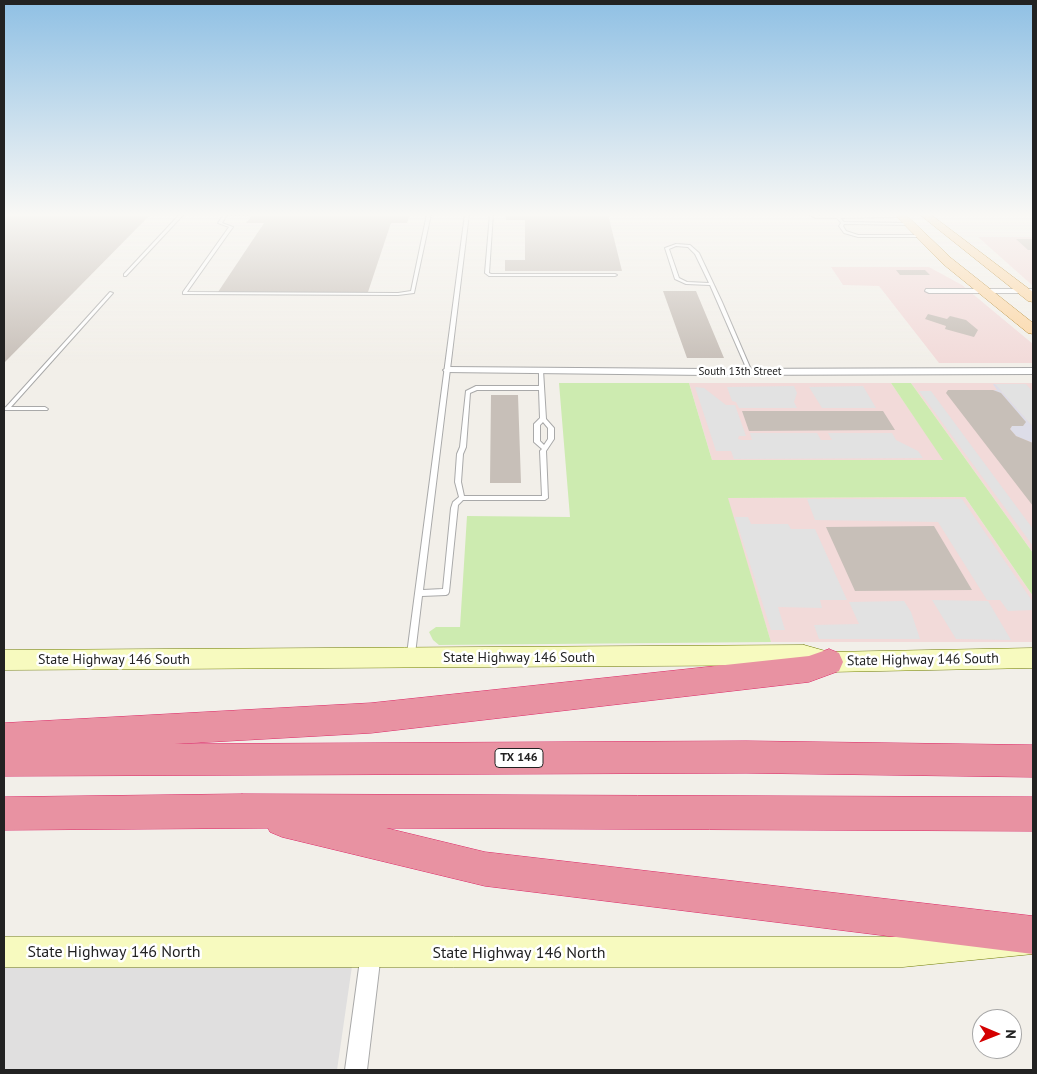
<!DOCTYPE html>
<style>
body{margin:0}
#map{position:relative;width:1037px;height:1074px;overflow:hidden;background:#f2efe9;font-family:"PT Sans",sans-serif}
canvas{display:block}
.frame{position:absolute;inset:0;border:5px solid #222;pointer-events:none}
.north{position:absolute;left:972px;top:1009px;width:50px;height:50px;box-sizing:border-box;background:#fff;border:1px solid #a7a7a7;border-radius:50%;rotate:91deg;font-size:14px;font-weight:700;line-height:20px;text-align:center;color:#222}
.north::after{content:'';display:block;margin:auto;width:18px;height:22px;background:#d40000;clip-path:polygon(50% 0,100% 100%,50% 72%,0 100%)}
</style>
<div id="map">
<canvas width="1037" height="1074"></canvas>
<div class="frame"></div>
<div class="north">N</div>
</div>
<script>
const ctx = document.querySelector('canvas').getContext('2d');
ctx.lineJoin = 'round';
function paint(path, color) { ctx.fillStyle = color; ctx.fill(path, 'evenodd'); }
const shape = rows => new Path2D(rows.map(r => 'M' + r).join(''));
function strokePath(path, color, width, dash) { ctx.strokeStyle = color; ctx.lineWidth = width; ctx.lineCap = dash ? 'butt' : 'round'; ctx.setLineDash(dash || []); ctx.stroke(path); }
function label(font, color, halo, rows, align = 'center') {
  ctx.font = font + ' "PT Sans",sans-serif'; ctx.lineWidth = 5; ctx.setLineDash([]); ctx.textBaseline = 'middle'; ctx.strokeStyle = halo; ctx.fillStyle = color; for (const [text, x, y, turn = 0] of rows) {
    ctx.save(); ctx.translate(x, y); ctx.rotate((+turn || 0) * Math.PI / 180); ctx.textAlign = isNaN(turn) ? turn : align; if (halo) ctx.strokeText(text, 0, 0); ctx.fillText(text, 0, 0); ctx.restore();
  }
}
paint(shape([
 [4,966,352,966,337,1070,4,1070]
]), '#e0dfdf');
paint(shape([
 [978,237,1033,237,1033,286],
 [831,267,929,267,962,285,1033,344,1033,363,939,363,879,286,843,285],
 [689,383,891,383,944,460,712,460],
 [911,383,1033,383,1033,553],
 [965,497,1033,596,1033,642,771,642,727,498]
]), '#f2dad9');
paint(shape([
 [559,383,689,383,712,460,943,460,891,383,911,383,1033,553,1033,596,965,497,728,498,771,642,439,645,433,640,429,632,436,627,460,627,467,516,570,517]
]), '#cdebb0');
paint(shape([
 [995,384,1026,384,1033,392,1033,427],
 [794,386,797,393,794,402,797,408,739,408,736,402,732,401,727,387],
 [863,386,876,408,822,408,809,387],
 [695,387,704,388,726,405,735,405,746,436,739,436,738,439,742,440,752,440,750,433,817,433,821,440,832,440,828,433,892,433,896,440,918,451,923,458,734,459,731,451,716,451],
 [919,391,931,391,1033,529,1033,546],
 [807,499,962,499,1033,602,1033,610,1008,611,1000,600,987,600,938,522,815,520],
 [735,517,748,517,751,524,788,524,791,529,815,529,847,600,820,600,822,608,778,607,785,630,771,630],
 [932,600,988,601,1011,640,956,639],
 [904,601,911,612,920,639,819,639,814,625,859,624,849,602]
]), '#e2e2e2');
paint(shape([
 [993,384,995,384,1033,427,1033,443,1016,436,1010,429,1012,426,1023,426,1025,422,1001,393,993,390,997,390]
]), '#dddde8');
paint(shape([
 [4,214,151,214,4,363],
 [253,214,410,214,407,223,391,223,368,292,218,292,264,223,246,223],
 [506,214,608,214,622,271,505,271,505,260,525,260,525,220,506,220],
 [1016,239,1033,239,1033,250,1028,250],
 [896,270,925,270,930,275,900,275],
 [663,291,696,291,724,358,687,358],
 [928,314,947,319,950,316,966,320,978,330,974,337,945,329,946,326,925,319],
 [948,390,993,390,1001,393,1026,422,1023,426,1012,426,1010,429,1016,436,1033,443,1033,506,946,393],
 [491,395,518,395,521,483,490,483],
 [742,411,883,411,895,430,749,431],
 [934,526,972,590,855,591,826,527]
]), '#c7bfb8');
const lane = shape([
 [180,214,184,214,126,276,124,276,124,274,180,214],
 [224,214,250,214,248,215,227,215,222,223,233,227,187,292,398,293,411,291,427,214,431,214,414,293,398,295,183,294,183,292,229,227,218,223,224,214],
 [465,214,469,214,423,590,443,589,451,508,453,502,459,497,455,482,457,454,460,447,466,391,476,386,539,386,539,371,541,370,543,370,546,419,554,428,554,439,546,451,548,498,545,500,463,500,458,505,449,592,448,594,446,595,422,596,415,654,414,656,411,657,408,656,407,654,465,214],
 [477,390,539,390,540,418,534,424,534,442,542,449,540,451,542,496,464,496,461,482,463,454,466,447,470,393,477,390],
 [543,422,548,428,548,439,544,445,540,441,540,425,543,422],
 [490,214,493,214,489,273,491,274,615,274,617,275,615,276,489,276,485,273,490,214],
 [808,214,812,214,817,216,860,215,860,214,863,214,864,215,902,215,902,217,840,218,844,222,908,223,910,224,908,225,844,224,843,226,846,231,858,235,919,235,921,236,919,237,858,237,844,233,839,226,841,223,837,218,816,218,808,214],
 [676,244,690,245,699,253,722,302,752,372,752,373,748,373,748,372,710,285,686,284,675,279,665,248,676,244],
 [676,246,688,247,695,254,709,283,687,282,679,278,669,249,676,246],
 [110,292,113,293,11,407,45,407,48,409,47,410,4,410,4,408,6,407,110,292]
]);
const street = shape([
 [926,289,1033,289,1033,293,929,293,925,291,926,289],
 [448,367,707,369,1033,368,1033,374,707,375,445,372,443,370,448,367],
 [371,943,378,946,381,953,367,1070,345,1070,361,953,364,946,371,943]
]);
const secondary = shape([
 [804,645,829,652,1033,648,1033,668,829,672,804,665,4,670,4,650,804,645],
 [1033,924,1033,954,903,967,4,967,4,937,903,937,1033,924]
]);
const primary = shape([
 [894,214,905,214,951,258,1033,323,1033,334,1028,333,943,264,894,214],
 [919,214,930,214,1033,292,1033,302,1028,301,919,214]
]);
const highway = shape([
 [829,649,839,653,843,662,839,671,809,682,371,733,174,744,746,741,1033,745,1033,777,746,773,4,776,4,723,371,703,809,656,829,649],
 [242,794,1033,797,1033,831,386,828,485,852,1033,916,1033,954,485,886,282,837,270,832,268,828,4,830,4,797,242,794]
]);
strokePath(lane, '#a9a9a9', 2);
strokePath(street, '#a9a9a9', 2);
strokePath(secondary, '#707d05', 1);
strokePath(primary, '#a06b00', 1);
strokePath(highway, '#dc2a67', 1);
paint(lane, '#fff');
paint(street, '#fff');
paint(secondary, '#f7fabf');
paint(primary, '#fcd6a4');
paint(highway, '#e892a2');
const sky = ctx.createLinearGradient(0, 0, 0, 364);
sky.addColorStop(0, '#8fc0e4');
sky.addColorStop(0.59, '#f9f8f5');
sky.addColorStop(1, '#f9f8f500');
ctx.fillStyle = sky;
ctx.fillRect(0, 0, 1037, 364);
label('11px', '#222', '#fff', [
 ["South 13th Street",740,372]
]);
for (const [x, y, w] of [
 [519,758,48]
]) { const box = new Path2D(); box.roundRect(x - w / 2, y - 9.5, w, 19, 4); ctx.fillStyle = '#fff'; ctx.fill(box); strokePath(box, '#222', 1); }
label('bold 12px', '#222', null, [
 ["TX 146",519,758]
]);
label('14px', '#222', '#fff', [
 ["State Highway 146 South",519,658],
 ["State Highway 146 South",114,660],
 ["State Highway 146 South",923,660,-1]
]);
label('16px', '#222', '#fff', [
 ["State Highway 146 North",114,952],
 ["State Highway 146 North",519,953]
]);
</script>
